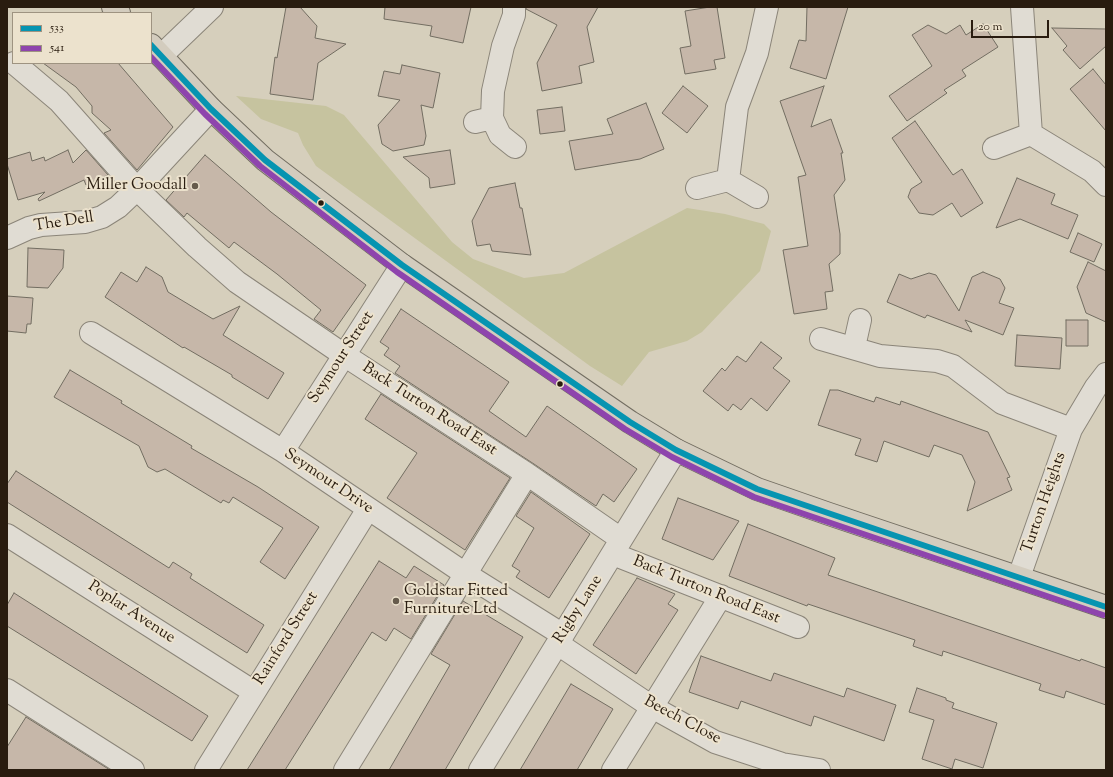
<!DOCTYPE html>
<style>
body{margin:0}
#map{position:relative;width:1113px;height:777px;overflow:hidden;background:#d6cfbc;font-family:"Sorts Mill Goudy",serif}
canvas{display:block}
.frame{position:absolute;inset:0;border:8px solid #291c0f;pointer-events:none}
.legend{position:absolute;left:12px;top:12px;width:140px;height:52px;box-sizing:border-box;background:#ece2cd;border:1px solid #9e9381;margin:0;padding:5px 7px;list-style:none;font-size:12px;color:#291c0f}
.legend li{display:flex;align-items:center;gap:8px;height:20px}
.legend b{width:20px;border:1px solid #9e9381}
.scale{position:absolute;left:971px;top:20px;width:78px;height:18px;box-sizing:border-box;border:2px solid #291c0f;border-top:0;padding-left:5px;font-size:12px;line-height:14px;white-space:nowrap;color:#291c0f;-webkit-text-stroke:3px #ece2cd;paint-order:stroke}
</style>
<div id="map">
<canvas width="1113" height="777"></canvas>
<div class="frame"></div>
<ul class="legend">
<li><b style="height:5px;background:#0694b1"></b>533</li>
<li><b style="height:5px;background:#8e44ad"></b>541</li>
</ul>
<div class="scale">20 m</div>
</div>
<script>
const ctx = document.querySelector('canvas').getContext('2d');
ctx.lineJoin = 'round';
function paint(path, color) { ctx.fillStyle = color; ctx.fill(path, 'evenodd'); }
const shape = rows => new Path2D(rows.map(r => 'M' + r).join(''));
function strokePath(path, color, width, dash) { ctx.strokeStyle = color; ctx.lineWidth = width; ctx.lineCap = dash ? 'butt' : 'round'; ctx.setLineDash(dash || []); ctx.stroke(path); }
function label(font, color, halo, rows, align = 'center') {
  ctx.font = font + ' "Sorts Mill Goudy",serif'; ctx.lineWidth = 4; ctx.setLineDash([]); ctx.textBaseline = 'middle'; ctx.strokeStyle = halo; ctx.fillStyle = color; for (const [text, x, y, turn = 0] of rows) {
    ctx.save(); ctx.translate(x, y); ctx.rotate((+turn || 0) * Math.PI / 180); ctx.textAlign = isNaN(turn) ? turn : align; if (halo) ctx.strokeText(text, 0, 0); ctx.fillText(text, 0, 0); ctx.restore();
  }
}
paint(shape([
 [236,96,326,106,344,115,452,242,473,259,524,278,564,273,687,208,725,214,764,224,771,231,760,271,702,332,687,341,649,352,622,386,590,366,316,166,303,145,298,133,261,119]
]), '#c6c39f');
const building = shape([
 [286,7,300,7,317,26,315,38,346,44,318,63,313,100,270,94,275,57,277,58,286,7],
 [385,7,471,7,463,43,430,36,432,26,384,19,385,7],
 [526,7,598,7,587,27,594,62,579,66,582,83,542,91,537,63,557,25,526,9,526,7],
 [710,7,717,7,725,58,714,60,716,69,685,74,680,48,691,46,685,11,710,7],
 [807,7,848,7,826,79,790,68,799,40,806,41,807,7],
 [983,24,998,47,962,70,966,76,944,90,947,93,907,121,889,96,932,66,912,35,928,25,946,34,960,25,966,35,983,24],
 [1052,28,1106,29,1106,46,1080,69,1063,50,1067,46,1052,28],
 [43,63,118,63,173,127,137,170,104,133,111,130,92,113,92,106,76,87,43,63],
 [402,65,440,73,433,108,421,105,426,136,424,145,393,151,382,144,378,125,400,100,378,96,384,71,400,74,402,65],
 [1093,69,1106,85,1106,131,1070,89,1093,69],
 [683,86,708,106,687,133,662,113,683,86],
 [824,86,811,127,831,119,843,153,841,153,845,180,834,195,840,234,840,254,829,264,833,291,825,292,827,309,794,314,783,250,808,246,798,177,806,175,780,101,824,86],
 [646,103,664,149,640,159,575,170,569,141,613,134,607,119,646,103],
 [562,107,565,131,540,134,537,110,562,107],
 [915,121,953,175,962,169,983,203,961,217,952,203,933,215,919,213,908,197,911,189,922,182,892,138,915,121],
 [68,150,73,163,86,150,108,175,86,185,84,180,39,201,38,199,45,192,18,200,7,164,7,159,30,152,32,161,44,157,45,161,68,150],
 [450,150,455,184,430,188,429,178,403,157,450,150],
 [205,155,271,212,366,285,333,332,314,319,321,310,277,274,234,242,229,248,187,213,184,217,166,200,205,155],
 [1017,178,1055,194,1051,204,1078,215,1068,239,1020,219,996,228,1017,178],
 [515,183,520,208,522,208,531,255,492,251,490,244,477,246,472,221,489,188,515,183],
 [1078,233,1102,244,1094,262,1070,252,1078,233],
 [28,248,64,250,63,268,48,288,27,287,28,248],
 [1088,262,1106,271,1106,322,1086,313,1077,287,1088,262],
 [146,267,162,277,168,292,213,319,240,306,223,335,284,373,268,399,232,377,232,375,184,347,183,348,105,297,121,272,137,282,146,267],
 [983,272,1000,279,1005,288,999,303,1014,308,1003,335,965,320,972,332,927,315,925,318,887,302,899,274,911,279,929,273,936,275,959,311,972,277,983,272],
 [7,296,33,298,31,324,27,324,26,333,7,331,7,296],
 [401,309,509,382,489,411,526,437,547,406,637,469,614,502,603,494,596,506,534,464,395,373,400,366,384,355,389,348,380,342,401,309],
 [1066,320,1088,320,1088,346,1066,346,1066,320],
 [1017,335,1062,338,1060,369,1015,366,1017,335],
 [761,342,782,358,773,368,790,381,767,411,751,398,741,410,733,404,728,411,703,391,722,368,725,371,737,356,746,362,761,342],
 [70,370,122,401,121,403,192,446,191,448,258,487,319,527,285,579,260,562,283,528,233,497,229,503,223,500,221,503,165,469,157,472,148,467,139,446,54,397,70,370],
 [830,390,838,390,874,402,876,397,900,405,901,401,988,432,1010,477,1007,478,1012,490,967,511,975,482,962,455,934,445,929,457,884,441,877,462,855,455,861,439,818,425,830,390],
 [381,394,510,478,465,550,387,498,417,453,365,419,381,394],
 [16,471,169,568,173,562,192,574,190,578,264,625,247,653,7,502,7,484,16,471],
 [531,492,590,534,549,598,516,577,520,571,512,566,534,528,516,516,531,492],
 [678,498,739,521,713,560,662,539,678,498],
 [748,524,835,558,828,575,1080,661,1081,659,1106,668,1106,705,1066,691,1064,698,1039,690,1041,684,943,651,942,656,913,646,915,640,808,604,807,606,729,576,748,524],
 [379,561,406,578,414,566,444,585,411,639,394,628,386,641,372,632,285,770,247,770,379,561],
 [637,578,675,594,668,604,678,610,636,674,593,645,637,578],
 [14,593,208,716,192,741,7,626,7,605,14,593],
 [463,601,523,637,445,770,389,770,450,665,431,654,463,601],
 [701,656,771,681,774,673,844,697,847,688,896,705,884,741,814,716,811,726,741,701,738,709,689,692,701,656],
 [571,684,613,709,577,770,520,770,571,684],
 [917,688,946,698,946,700,954,703,952,708,997,723,983,768,955,759,952,769,922,759,934,720,909,712,917,688],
 [26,717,110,770,7,770,7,747,26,717]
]);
paint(building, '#c6b7a9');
strokePath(building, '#726d61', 1);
const minor = shape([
 [1022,7,1031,134,1092,171,1106,185],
 [161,56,212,7],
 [14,63,59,101,137,189,197,247,237,282,344,355,527,474,621,539],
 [492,118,493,91,503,46,514,15,514,7],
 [475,122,492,118,500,135,515,147],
 [994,148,1031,134],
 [728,180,737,107,757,53,767,7],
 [697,188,728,180,757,197],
 [7,238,29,228,41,225,85,222,102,217,118,207,137,189,211,109],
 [91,333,283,451,464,573,563,635],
 [821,339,880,356,937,361,953,366,1002,403,1071,429],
 [854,347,860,320],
 [283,451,402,265],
 [7,535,254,692],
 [613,554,798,627],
 [1019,577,1071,429,1096,387,1106,374],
 [558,644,652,707,715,742,782,764,819,770],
 [7,690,133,770],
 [206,770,368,509],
 [345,770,527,474],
 [480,770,676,450],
 [613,770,721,596]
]);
const major = shape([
 [113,7,119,13],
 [151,45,211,109,265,160,402,265,630,422,676,450,757,489,829,514,1106,607]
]);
strokePath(minor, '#8b8579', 24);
strokePath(major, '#726d61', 24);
strokePath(minor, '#e0dcd3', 22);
strokePath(major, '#d3ccbe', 22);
strokePath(shape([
 [151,45,211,109,265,160,402,265,630,422,676,450,757,489,1106,607]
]), '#0694b1', 6);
strokePath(shape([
 [151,57,205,114,260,166,397,272,625,429,672,457,754,497,1103,615]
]), '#8e44ad', 6);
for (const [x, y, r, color] of [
 [195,186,4,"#665b4c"],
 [321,203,3.5,"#291c0f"],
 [560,384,3.5,"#291c0f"],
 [396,601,4,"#665b4c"]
]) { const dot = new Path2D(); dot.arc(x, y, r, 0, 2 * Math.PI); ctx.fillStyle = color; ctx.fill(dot); strokePath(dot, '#ece2cd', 1.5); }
label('16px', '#291c0f', '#ece2cd', [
 ["Miller Goodall",187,186],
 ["Goldstar Fitted",404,592,"left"],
 ["Furniture Ltd",404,610,"left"]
], 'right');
label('16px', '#291c0f', '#ece2cd', [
 ["The Dell",64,223,-9],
 ["Seymour Street",342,358,-57],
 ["Back Turton Road East",429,410,33],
 ["Seymour Drive",328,482,34],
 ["Turton Heights",1045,503,-71],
 ["Back Turton Road East",706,591,22],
 ["Rigby Lane",579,610,-58],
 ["Poplar Avenue",131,613,33],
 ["Rainford Street",287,639,-58],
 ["Beech Close",682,721,28]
]);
</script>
